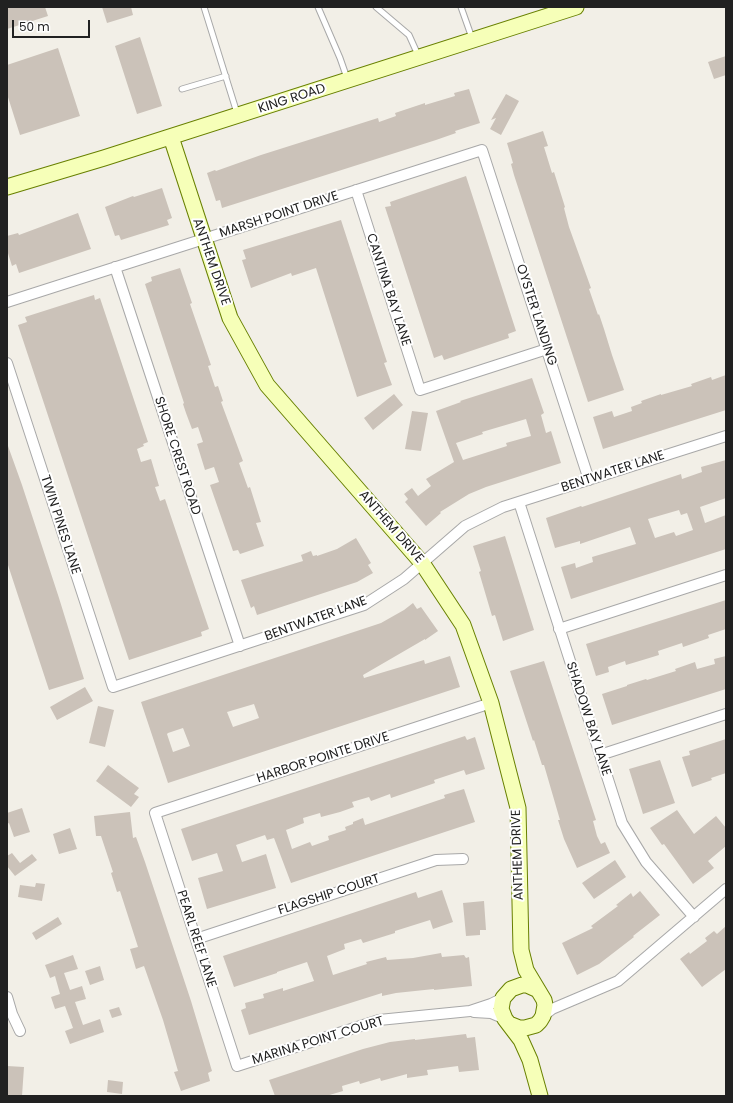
<!DOCTYPE html>
<style>
body{margin:0}
#map{position:relative;width:733px;height:1103px;overflow:hidden;background:#f2efe7;font-family:Poppins,sans-serif}
canvas{display:block}
.frame{position:absolute;inset:0;border:8px solid #212121;pointer-events:none}
.scale{position:absolute;left:12px;top:20px;width:78px;height:18px;box-sizing:border-box;border:2px solid #212121;border-top:0;padding-left:5px;font-size:12px;line-height:14px;white-space:nowrap;color:#212121;-webkit-text-stroke:3px #fff;paint-order:stroke}
</style>
<div id="map">
<canvas width="733" height="1103"></canvas>
<div class="frame"></div>
<div class="scale">50 m</div>
</div>
<script>
const ctx = document.querySelector('canvas').getContext('2d');
ctx.lineJoin = 'round';
function paint(path, color) { ctx.fillStyle = color; ctx.fill(path, 'evenodd'); }
const shape = rows => new Path2D(rows.map(r => 'M' + r).join(''));
function strokePath(path, color, width, dash) { ctx.strokeStyle = color; ctx.lineWidth = width; ctx.lineCap = dash ? 'butt' : 'round'; ctx.setLineDash(dash || []); ctx.stroke(path); }
function label(font, color, halo, rows, align = 'center') {
  ctx.font = font + ' Poppins,sans-serif'; ctx.lineWidth = 4; ctx.setLineDash([]); ctx.textBaseline = 'middle'; ctx.strokeStyle = halo; ctx.fillStyle = color; for (const [text, x, y, turn = 0] of rows) {
    ctx.save(); ctx.translate(x, y); ctx.rotate((+turn || 0) * Math.PI / 180); ctx.textAlign = isNaN(turn) ? turn : align; if (halo) ctx.strokeText(text, 0, 0); ctx.fillText(text, 0, 0); ctx.restore();
  }
}
paint(shape([
 [7,7,45,7,48,16,7,29],
 [102,7,131,7,133,15,107,23],
 [140,37,162,106,137,114,115,46],
 [58,48,80,116,20,135,7,94,7,65],
 [726,56,726,75,714,79,708,62],
 [469,89,480,123,455,131,456,133,436,140,222,208,220,200,216,201,207,173,215,170,216,171,261,155,378,118,379,122,396,116,395,113,425,103,425,105,455,96,454,93],
 [506,94,519,101,501,135,490,129,496,118,491,120],
 [543,131,548,146,544,147,552,173,554,172,565,207,564,208,569,227,591,288,589,289,598,315,599,314,604,329,612,355,624,390,588,402,514,175,511,164,513,163,507,143],
 [466,176,516,331,508,334,509,338,444,360,442,355,434,358,385,207,391,206,390,202],
 [162,188,172,218,167,220,169,225,121,240,119,235,115,236,105,207,133,196,134,197],
 [78,213,91,249,19,273,16,264,12,266,7,250,7,236,18,233,19,235],
 [341,220,387,362,384,363,392,385,357,397,316,268,292,276,291,273,251,288,242,260,246,259,243,250],
 [180,268,192,303,190,304,211,365,208,366,215,387,218,386,223,401,221,402,243,461,239,463,248,488,250,487,261,522,256,523,264,546,240,554,238,550,233,551,210,485,219,482,214,467,205,470,197,444,203,442,198,427,192,429,186,413,183,404,184,403,145,284,152,281,151,277],
 [94,295,95,300,100,298,148,442,143,444,144,446,137,449,141,462,151,459,159,486,155,487,160,501,165,499,209,629,201,632,202,636,129,660,18,325,27,322,25,317],
 [726,375,726,410,603,449,593,417,612,411,614,417,632,411,631,407,642,403,641,401,661,394,661,395,692,386,691,384,711,377,712,380],
 [532,378,544,413,541,415,546,433,551,431,561,463,486,487,469,494,440,512,441,513,426,526,405,502,408,499,404,494,412,488,418,496,431,486,426,479,454,462,436,411,461,402,460,401],
 [526,419,531,436,506,443,507,446,463,460,456,443,483,434,482,432],
 [394,394,403,405,373,430,364,418],
 [412,411,428,413,421,451,405,449],
 [7,446,8,446,22,485,59,598,84,679,49,690,7,562],
 [726,460,726,498,700,507,705,523,726,515,726,549,571,599,561,567,575,563,576,568,593,562,592,557,636,544,630,527,580,544,580,541,555,548,546,518,581,506,582,507,681,474,682,479,702,472,701,467],
 [679,510,681,515,687,513,693,530,676,536,674,532,655,538,648,519],
 [505,536,534,630,503,641,495,615,492,616,479,572,481,571,473,546],
 [356,538,371,563,368,565,373,573,357,582,257,615,254,606,251,608,241,580,303,561,301,555,311,551,313,556,317,555,317,556,337,549],
 [726,600,726,629,708,635,709,638,689,645,683,647,682,643,658,651,659,655,646,659,626,665,625,661,608,667,609,672,596,676,586,644],
 [413,603,417,609,421,607,438,631,425,640,425,639,363,675,364,678,424,660,425,664,450,656,460,687,168,783,141,702,369,627,381,623,404,610],
 [254,704,259,718,233,727,227,712],
 [183,728,190,746,173,752,167,734,168,733],
 [726,656,726,689,612,725,602,694,627,686,627,685,646,679,647,680,676,671,675,669,695,662,697,669,715,664,714,659],
 [544,661,596,820,593,821,597,836,601,844,605,842,610,853,577,868,564,839,558,820,560,820,544,765,542,765,534,740,533,741,510,671],
 [85,687,93,701,57,720,50,707],
 [98,706,114,710,105,747,89,743],
 [465,736,467,740,475,737,485,769,466,775,464,770,434,780,435,783,391,798,390,794,371,801,369,797,352,802,354,807,340,812,321,817,320,813,303,818,304,823,286,830,292,849,310,842,312,846,329,840,328,836,346,830,345,827,353,824,353,822,363,818,365,825,445,798,444,795,464,789,475,822,291,883,274,838,267,840,265,835,236,845,242,862,266,854,276,888,207,909,198,878,223,871,217,853,192,861,181,829],
 [726,739,726,773,711,778,712,780,692,787,682,757,690,755,689,751],
 [660,760,675,803,643,814,629,769],
 [108,765,139,788,134,794,139,797,131,807,96,781],
 [22,808,30,832,14,837,9,823,7,824,7,813],
 [677,810,694,834,716,816,726,828,726,846,708,861,714,868,693,884,664,844,662,845,650,828],
 [130,812,133,838,136,837,145,862,191,1001,212,1071,208,1073,210,1081,181,1091,174,1072,178,1071,163,1020,144,966,136,969,130,949,138,947,120,891,117,892,111,873,113,872,101,836,96,836,94,816],
 [70,828,77,849,59,854,53,834],
 [12,853,20,863,32,854,37,860,15,876,7,866,7,856],
 [615,860,626,877,594,899,582,883],
 [36,883,45,884,42,901,18,897,20,885,35,887],
 [442,890,453,922,433,929,430,920,395,931,395,933,363,943,361,939,344,944,345,949,327,956,333,975,367,964,366,962,386,957,387,960,413,958,441,953,442,957,464,955,466,958,469,957,472,986,434,990,434,989,396,993,382,996,382,993,249,1035,241,1010,246,1008,245,1003,264,998,263,994,283,988,283,991,314,981,307,962,277,972,277,973,234,987,223,956,416,892,418,898],
 [640,891,660,915,633,936,634,937,599,964,577,975,562,943,593,928,591,926,618,906,616,905,631,893,633,897],
 [484,901,486,930,480,930,480,935,466,936,463,903],
 [58,917,62,924,36,940,32,933],
 [726,926,726,969,702,987,680,959,689,952,690,954,707,941,705,938,714,931,717,934],
 [73,955,78,969,64,973,70,990,82,986,86,999,75,1002,83,1025,100,1019,104,1032,70,1044,65,1031,73,1028,65,1006,55,1009,51,997,60,994,55,976,50,978,45,965],
 [100,966,104,980,90,985,85,971],
 [119,1007,122,1015,112,1018,109,1010],
 [466,1034,467,1038,475,1037,479,1070,459,1072,458,1066,427,1070,428,1075,407,1078,407,1074,381,1081,380,1078,360,1084,359,1081,342,1086,343,1091,326,1096,275,1096,269,1080,363,1049,390,1042,415,1039,415,1040],
 [7,1066,24,1067,22,1096,7,1096],
 [108,1080,123,1082,122,1094,107,1092]
]), '#cbc2b9');
const lane = shape([
 [204,7,237,113],
 [318,7,340,58,347,78],
 [376,7,409,35,418,55],
 [461,7,472,38],
 [182,89,226,76]
]);
const street = shape([
 [356,190,420,390,547,349],
 [115,267,240,646],
 [7,302,482,150,589,480],
 [7,363,113,687,364,605,404,579,465,526,503,507,726,436],
 [519,502,622,823,646,862,694,917],
 [559,629,726,575],
 [491,703,155,813,237,1066,379,1020,470,1011,491,1004,503,998],
 [600,755,726,714],
 [196,939,436,860,463,859],
 [7,997,12,1014,20,1031],
 [474,1012,491,1013,505,1019],
 [543,1016,552,1009,618,981,726,889]
]);
const secondary = shape([
 [171,137,230,318,267,385,422,563,463,625,491,703,518,808,521,950,526,970,538,990],
 [7,187,104,158,576,7],
 [509,1024,519,1028,525,1028,536,1025,540,1021,543,1016,545,1005,544,1000,538,990,527,985,522,985,511,989,503,998,501,1009,505,1019,521,1040,530,1060,540,1096]
]);
strokePath(lane, '#a8a8a8', 7);
strokePath(street, '#a8a8a8', 12);
strokePath(secondary, '#688000', 17);
strokePath(lane, '#fff', 5);
strokePath(street, '#fff', 10);
strokePath(secondary, '#f6ffb8', 15);
label('13px', '#212121', '#fff', [
 ["KING ROAD",292,99,-18],
 ["MARSH POINT DRIVE",279,215,-18],
 ["ANTHEM DRIVE",211,262,71],
 ["CANTINA BAY LANE",388,290,72],
 ["OYSTER LANDING",536,315,72],
 ["SHORE CREST ROAD",177,456,72],
 ["BENTWATER LANE",613,472,-18],
 ["TWIN PINES LANE",60,525,72],
 ["ANTHEM DRIVE",391,527,49],
 ["BENTWATER LANE",316,619,-20],
 ["SHADOW BAY LANE",588,719,72],
 ["HARBOR POINTE DRIVE",323,758,-18],
 ["ANTHEM DRIVE",518,855,-92],
 ["FLAGSHIP COURT",329,895,-18],
 ["PEARL REEF LANE",196,939,72],
 ["MARINA POINT COURT",318,1041,-17]
]);
</script>
